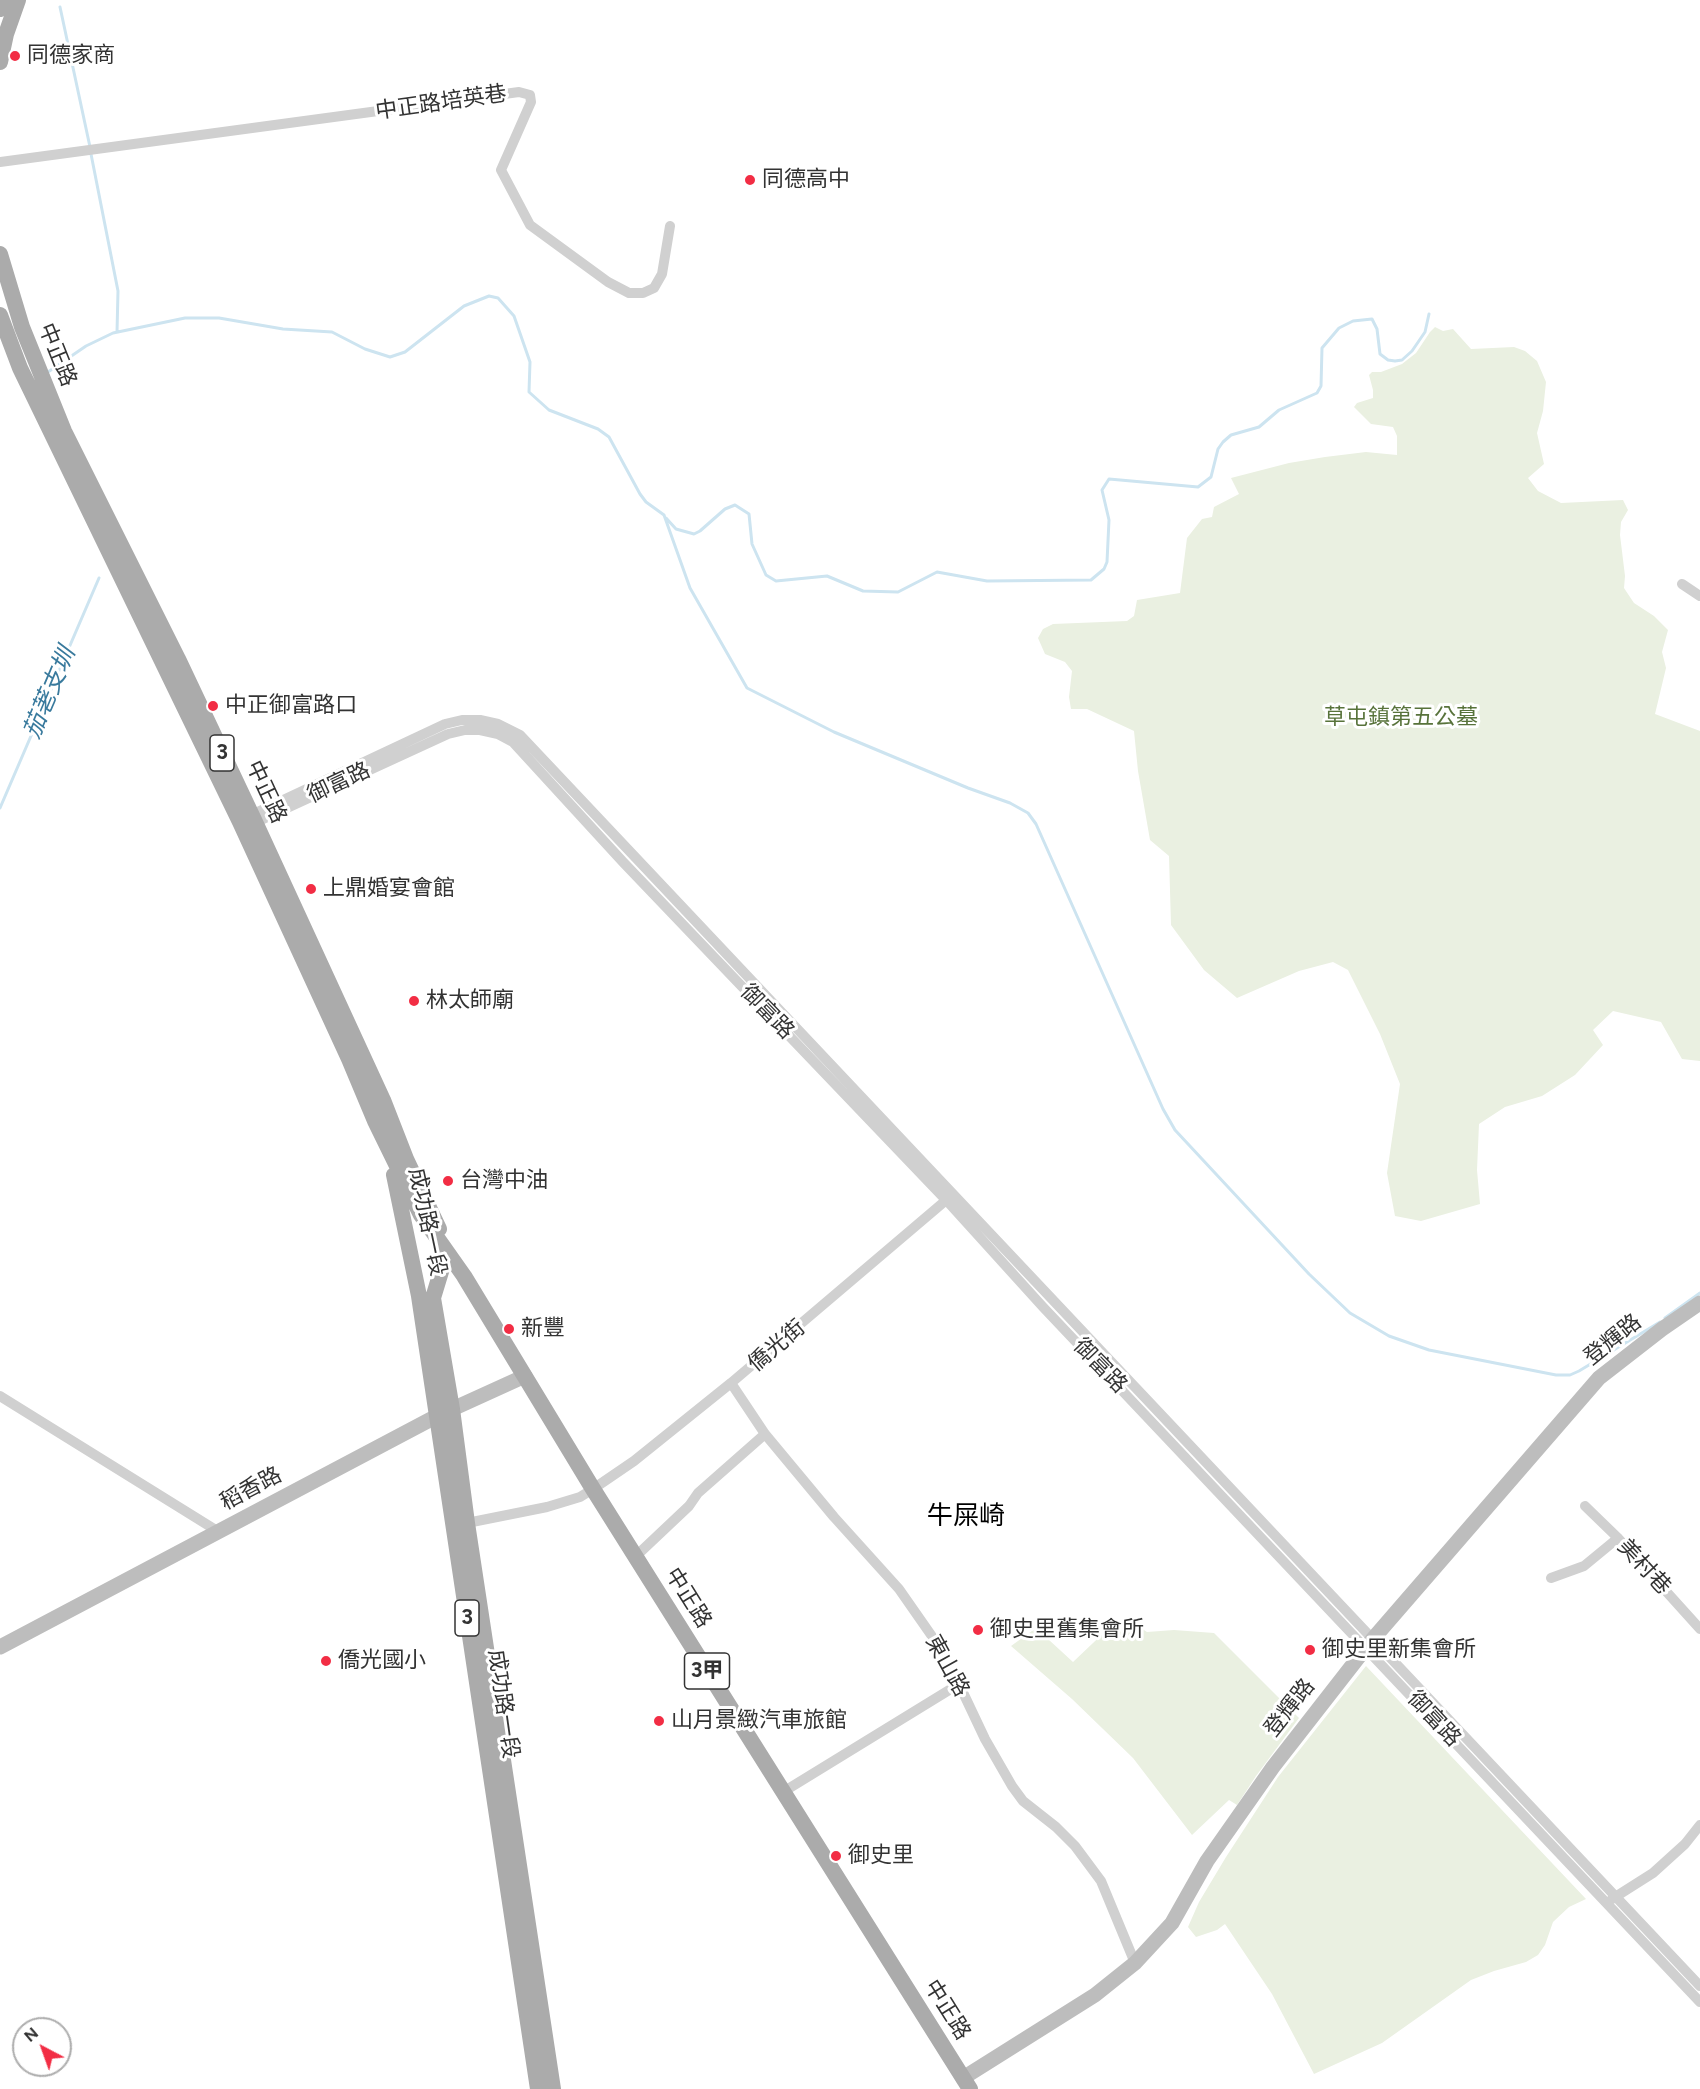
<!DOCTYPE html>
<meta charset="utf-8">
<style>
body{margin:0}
#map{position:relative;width:1700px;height:2089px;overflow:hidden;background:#fff;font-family:Figtree,sans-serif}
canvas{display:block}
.north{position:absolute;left:12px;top:2017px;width:60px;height:60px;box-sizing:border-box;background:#fff;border:2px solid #adadad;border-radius:50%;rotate:319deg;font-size:16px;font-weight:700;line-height:24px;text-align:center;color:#333}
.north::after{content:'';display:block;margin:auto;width:21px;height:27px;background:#f22d44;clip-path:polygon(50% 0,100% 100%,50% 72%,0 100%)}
</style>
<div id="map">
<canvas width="1700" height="2089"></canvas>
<div class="north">N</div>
</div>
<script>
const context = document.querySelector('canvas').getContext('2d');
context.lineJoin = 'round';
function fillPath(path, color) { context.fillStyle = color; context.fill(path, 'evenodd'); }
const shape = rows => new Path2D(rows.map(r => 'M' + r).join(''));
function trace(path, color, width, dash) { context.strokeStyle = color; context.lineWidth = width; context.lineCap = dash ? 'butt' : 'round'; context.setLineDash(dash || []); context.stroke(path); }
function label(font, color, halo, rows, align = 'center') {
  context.font = font + ' Figtree,"Noto Sans TC",sans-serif'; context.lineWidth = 6; context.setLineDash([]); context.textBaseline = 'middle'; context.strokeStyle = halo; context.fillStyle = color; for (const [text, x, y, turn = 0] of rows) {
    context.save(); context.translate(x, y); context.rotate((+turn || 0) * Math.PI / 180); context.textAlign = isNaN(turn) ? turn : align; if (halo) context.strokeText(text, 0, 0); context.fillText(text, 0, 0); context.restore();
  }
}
const green = shape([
 [1435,327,1443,331,1453,329,1471,349,1514,347,1525,351,1537,361,1546,382,1543,411,1537,433,1544,464,1528,478,1538,491,1561,503,1623,500,1628,510,1621,522,1620,535,1625,576,1624,588,1634,603,1654,616,1668,630,1662,652,1666,668,1655,714,1700,731,1700,1061,1682,1059,1661,1022,1613,1011,1593,1030,1603,1045,1575,1075,1542,1096,1505,1107,1479,1124,1477,1170,1480,1204,1421,1221,1395,1216,1387,1173,1400,1084,1380,1034,1348,970,1333,962,1299,971,1237,998,1204,970,1171,925,1169,856,1150,840,1138,771,1134,731,1087,709,1071,709,1069,697,1072,671,1065,662,1045,654,1038,638,1043,629,1053,624,1127,621,1134,616,1137,600,1180,593,1187,538,1202,519,1212,517,1214,507,1239,494,1231,478,1289,463,1325,457,1366,452,1397,455,1397,436,1393,427,1371,424,1354,407,1357,403,1373,398,1373,390,1369,375,1372,372,1381,372,1402,364,1416,353,1430,332],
 [1129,1620,1147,1632,1174,1630,1214,1633,1299,1718,1256,1776,1237,1805,1229,1800,1192,1835,1133,1758,1072,1699,1011,1646,1036,1628,1073,1662,1113,1624],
 [1366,1666,1586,1899,1569,1907,1553,1922,1545,1945,1538,1955,1526,1962,1494,1971,1471,1980,1382,2043,1314,2074,1272,1994,1225,1924,1217,1930,1196,1937,1188,1927,1199,1902,1226,1857,1278,1777]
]);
const stream = shape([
 [60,7,90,147],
 [91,154,118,291,117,332],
 [48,372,86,346,113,333,185,318,219,318,283,329,332,332,365,349,390,357,405,352,464,306,489,296,498,298,514,316,530,362,529,392,549,410,598,429,609,437,640,494,646,502,664,515,690,588,747,688,834,732,968,788,1010,803,1028,813,1036,824,1163,1109,1175,1130,1309,1274,1350,1313,1389,1336,1429,1350,1556,1375,1570,1375,1579,1371,1660,1322],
 [666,518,676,529,694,534,700,531,725,509,735,505,749,514,752,544,766,575,776,581,827,576,863,591,898,592,937,572,987,581,1091,580,1104,569,1107,562,1109,520,1102,490,1109,479,1198,487,1211,477,1218,449,1223,442,1231,435,1259,427,1279,410,1317,393,1321,386,1322,348,1339,328,1353,321,1372,319,1377,329,1380,354,1388,360,1395,361,1402,360,1412,351,1425,332,1429,314],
 [0,808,99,578],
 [1665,1318,1700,1293]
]);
const street = shape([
 [0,162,519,92,530,95,531,102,501,170,530,225,608,282,629,293,643,293,654,288,662,274,670,226],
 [1682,584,1700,596],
 [247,817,445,724,462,720,480,720,498,724,520,735,1700,1986],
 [249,822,261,820,448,734,465,730,480,730,498,734,513,742,623,862,947,1201,1043,1307,1700,2002],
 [731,1383,765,1434,834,1517,899,1589,936,1642,959,1684,985,1739,1012,1786,1023,1801,1056,1827,1075,1846,1101,1881,1135,1963],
 [0,1396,219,1532],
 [1585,1506,1618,1538,1700,1629],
 [462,1524,547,1507,580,1497,593,1489,634,1461,731,1383,951,1196],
 [635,1557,689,1506,698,1493,765,1434],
 [1551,1578,1584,1566,1618,1538],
 [783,1792,959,1684],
 [1612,1899,1653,1873,1685,1844,1700,1825]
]);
const secondary = shape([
 [0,1647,437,1416,525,1376],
 [963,2078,1095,1995,1135,1963,1172,1923,1207,1861,1273,1767,1372,1640,1599,1378,1662,1329,1700,1303]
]);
const primary = shape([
 [0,9,3,0],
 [0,62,6,34,18,0],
 [0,254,22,327,64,431,178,659,255,822,383,1100,406,1159,439,1229],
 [0,315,20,368,240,822,349,1059,375,1121,421,1215,464,1276,593,1489,970,2089],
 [394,1175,419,1296,538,2089],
 [447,1252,433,1298,452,1409,467,1523,553,2089]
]);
const markers = [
 [15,56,6,"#f22d44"],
 [750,180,6,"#f22d44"],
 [213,706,6,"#f22d44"],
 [311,889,6,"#f22d44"],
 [414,1001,6,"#f22d44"],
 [448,1181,6,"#f22d44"],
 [509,1329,6,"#f22d44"],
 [978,1630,6,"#f22d44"],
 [1310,1650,6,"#f22d44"],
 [326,1661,6,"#f22d44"],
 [659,1721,6,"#f22d44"],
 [836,1856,6,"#f22d44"]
];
const shields = [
 [222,753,24],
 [467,1618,24],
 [707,1671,45]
];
const shieldNames = [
 ["3",222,753],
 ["3",467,1618],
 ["3甲",707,1671]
];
const poiNames = [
 ["同德家商",27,56],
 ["同德高中",762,180],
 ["中正御富路口",225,706],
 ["上鼎婚宴會館",323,889],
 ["林太師廟",426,1001],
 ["台灣中油",460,1181],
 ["新豐",521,1329],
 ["御史里舊集會所",990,1630],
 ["御史里新集會所",1322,1650],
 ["僑光國小",338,1661],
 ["山月景緻汽車旅館",671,1721],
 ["御史里",848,1856]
];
const streetNames = [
 ["中正路培英巷",441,103,-8],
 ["中正路",57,355,68],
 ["御富路",339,783,-25],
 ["中正路",266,792,65],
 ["御富路",767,1012,46],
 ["成功路一段",427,1222,78],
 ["登輝路",1613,1340,-39],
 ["僑光街",777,1346,-40],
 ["御富路",1100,1366,46],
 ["稻香路",251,1489,-28],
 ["美村巷",1644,1567,47],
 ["中正路",688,1598,58],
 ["東山路",947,1666,61],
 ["成功路一段",503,1704,82],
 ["登輝路",1290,1708,-52],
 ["御富路",1434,1719,47],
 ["中正路",947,2010,58]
];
const parkNames = [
 ["草屯鎮第五公墓",1401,718]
];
const waterNames = [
 ["茄荖支圳",50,693,-67]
];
const quarterNames = [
 ["牛屎崎",966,1516]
];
fillPath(green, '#eaf0e1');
trace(stream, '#cde4f0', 3);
trace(street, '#d0d0d0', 10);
trace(secondary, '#bdbdbd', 15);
trace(primary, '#ababab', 16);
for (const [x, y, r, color] of markers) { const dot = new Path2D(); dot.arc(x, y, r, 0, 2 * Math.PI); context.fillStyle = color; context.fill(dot); trace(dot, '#fff', 2); }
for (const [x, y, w] of shields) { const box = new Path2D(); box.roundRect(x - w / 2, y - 18, w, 36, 4.5); context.fillStyle = '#fff'; context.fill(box); trace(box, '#333', 1.5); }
label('bold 21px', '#333', null, shieldNames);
label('22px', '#333', '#fff', poiNames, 'left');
label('22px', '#333', '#fff', streetNames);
label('22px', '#58733b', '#fff', parkNames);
label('italic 24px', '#397a9d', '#fff', waterNames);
label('26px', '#000', '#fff', quarterNames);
</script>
